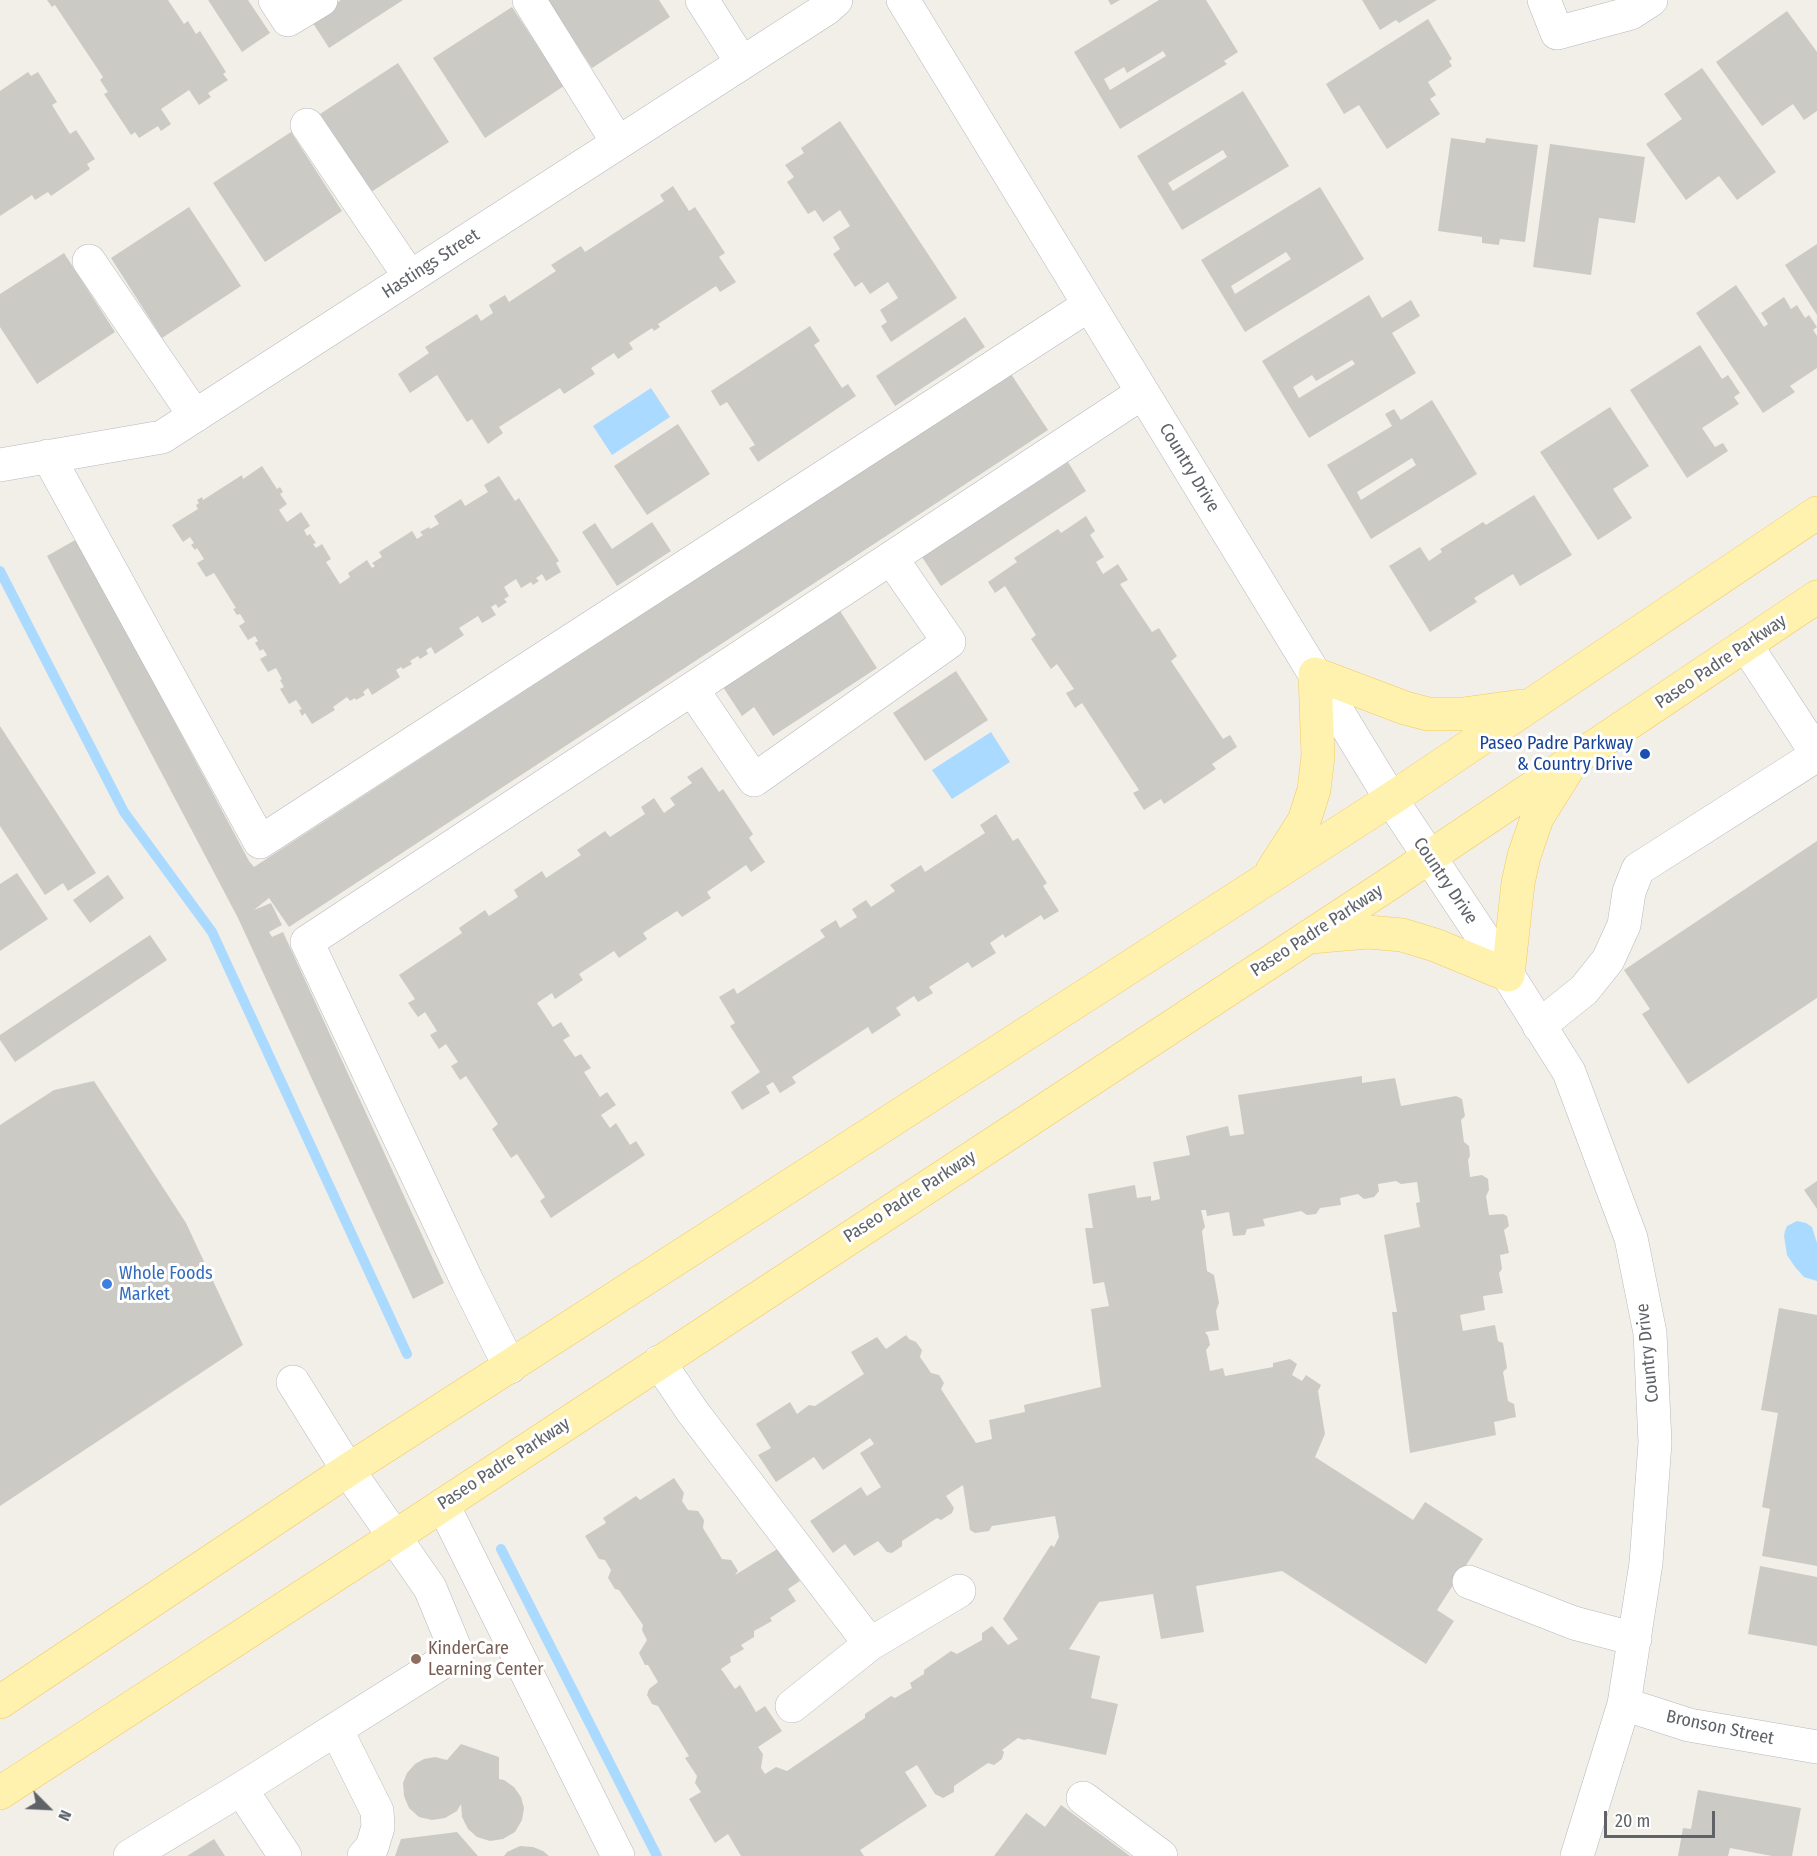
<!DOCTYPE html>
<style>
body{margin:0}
#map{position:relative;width:1817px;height:1856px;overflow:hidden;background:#f1efe8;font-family:"Fira Sans Condensed",sans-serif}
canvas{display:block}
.north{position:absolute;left:18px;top:1778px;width:60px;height:60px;-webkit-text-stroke:4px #fff;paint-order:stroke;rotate:114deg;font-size:16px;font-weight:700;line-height:24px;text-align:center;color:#5f6368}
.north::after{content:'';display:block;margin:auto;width:21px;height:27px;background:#5f6368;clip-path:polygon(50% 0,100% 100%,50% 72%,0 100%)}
.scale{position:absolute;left:1604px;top:1811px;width:111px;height:27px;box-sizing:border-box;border:3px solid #5f6368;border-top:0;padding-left:8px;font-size:18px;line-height:21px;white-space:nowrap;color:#5f6368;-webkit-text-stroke:4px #fff;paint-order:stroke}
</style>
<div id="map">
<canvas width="1817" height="1856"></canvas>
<div class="north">N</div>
<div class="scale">20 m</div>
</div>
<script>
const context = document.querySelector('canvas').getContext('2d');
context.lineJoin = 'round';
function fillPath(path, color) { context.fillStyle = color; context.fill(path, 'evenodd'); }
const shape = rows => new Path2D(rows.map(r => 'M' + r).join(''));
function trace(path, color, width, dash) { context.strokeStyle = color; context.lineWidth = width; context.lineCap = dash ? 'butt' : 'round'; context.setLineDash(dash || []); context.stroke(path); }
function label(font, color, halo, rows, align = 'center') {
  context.font = font + ' "Fira Sans Condensed",sans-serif'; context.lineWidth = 6; context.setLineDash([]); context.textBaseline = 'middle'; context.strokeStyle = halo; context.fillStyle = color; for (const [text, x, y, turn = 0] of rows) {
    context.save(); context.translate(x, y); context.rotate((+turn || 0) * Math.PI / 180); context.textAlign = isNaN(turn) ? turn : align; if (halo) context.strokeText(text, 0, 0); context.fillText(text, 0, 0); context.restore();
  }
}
const water = shape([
 [651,388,670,417,612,455,593,426],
 [991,732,1010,762,952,799,932,770],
 [1797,1221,1806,1223,1812,1227,1817,1243,1817,1281,1804,1277,1795,1267,1787,1255,1784,1236,1785,1231,1787,1226]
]);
const stream = shape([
 [0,571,124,812,212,932,407,1354],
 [501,1549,657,1856]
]);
const building = shape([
 [47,0,168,0,184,24,188,21,196,34,200,31,226,72,223,74,228,80,208,93,211,97,199,105,189,90,161,109,171,124,161,131,158,126,139,138,135,132,131,135,104,94,108,92,100,80,103,77,55,5,52,7],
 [208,0,248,0,270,33,242,52],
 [341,0,403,0,329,48,311,20],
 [547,0,659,0,670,17,592,68],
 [1108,0,1120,0,1111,5],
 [1159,0,1206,0,1238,52,1224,61,1227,64,1120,129,1074,52],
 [1163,51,1166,56,1110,90,1104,79,1124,67,1127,73],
 [1362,0,1437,0,1399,23,1396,20,1380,30],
 [512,7,564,86,485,138,433,58],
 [1787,11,1817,52,1817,111,1804,120,1793,104,1762,126,1716,62],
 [1428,19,1452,59,1449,61,1452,66,1428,82,1436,95,1430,99,1440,114,1387,149,1359,105,1344,114,1326,84],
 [398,63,449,142,371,192,320,114],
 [1702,68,1776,172,1737,200,1719,176,1686,200,1646,144,1682,119,1664,94],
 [28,72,31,76,38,72,57,102,52,105,70,134,76,130,95,159,87,164,90,169,51,196,48,192,35,200,32,195,0,216,0,91],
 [1243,91,1289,166,1182,230,1137,156],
 [1223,150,1227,157,1173,191,1168,183],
 [840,121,957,298,891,342,881,326,887,322,880,310,898,298,888,282,870,294,862,282,855,287,833,254,840,249,833,237,850,226,840,210,823,222,815,210,808,214,787,182,794,177,785,165,804,153,801,148],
 [291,132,342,211,265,262,213,183],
 [1451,138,1485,143,1486,138,1538,145,1525,242,1500,239,1499,245,1482,243,1482,237,1438,231],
 [1550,144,1645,157,1635,223,1599,218,1591,275,1533,267],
 [673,186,689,211,695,207,725,253,719,257,736,282,720,292,716,286,658,324,660,327,654,331,652,328,629,343,633,349,618,359,614,353,591,368,595,374,564,394,560,388,499,427,503,433,488,444,472,419,467,422,437,375,410,393,398,374,429,353,425,347,477,314,481,321,493,313,489,305,505,295,509,302,556,271,551,265,581,246,585,252,664,201,660,195],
 [1320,187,1364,259,1245,332,1201,260],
 [1286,252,1291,259,1235,294,1231,286],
 [189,207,241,286,162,338,111,258],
 [1817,244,1817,315,1785,265],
 [64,253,115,332,37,384,0,327,0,294],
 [1736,285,1764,327,1768,324,1761,313,1784,297,1791,309,1797,305,1805,318,1809,315,1817,327,1813,330,1817,336,1817,368,1790,386,1795,392,1763,413,1696,313],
 [1369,295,1382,318,1411,300,1420,316,1392,333,1416,373,1309,438,1262,361],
 [1352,360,1355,364,1299,398,1293,387,1312,375,1316,381],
 [965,317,985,347,895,406,876,376],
 [810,326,820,341,814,345,842,388,848,384,856,396,758,462,749,448,755,445,727,402,720,406,711,391],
 [1700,345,1722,379,1728,375,1740,393,1734,397,1739,404,1702,428,1715,447,1723,443,1728,451,1687,478,1630,390],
 [1011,374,1048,430,289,927,269,898,254,910,271,903,282,925,269,932,272,937,283,932,444,1283,413,1299,238,918,47,556,77,539,249,861,254,867],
 [1432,400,1477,474,1371,539,1327,465,1392,426,1385,414,1394,409,1401,420],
 [1412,458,1416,465,1361,500,1357,492],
 [1610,407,1649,466,1613,489,1632,518,1598,540,1540,452],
 [678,424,710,474,647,515,614,466],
 [1068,462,1086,491,941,586,922,557],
 [262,466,277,489,280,487,283,492,280,494,287,504,279,510,287,522,301,512,310,526,304,530,307,536,310,534,316,543,313,544,316,548,322,544,331,559,326,562,340,584,350,577,348,573,367,560,372,568,375,566,372,563,382,557,379,552,412,531,417,539,423,535,420,532,429,527,430,529,439,524,434,516,461,499,465,506,488,492,484,485,499,476,515,501,519,498,559,561,556,563,561,572,546,581,542,574,536,578,539,581,533,585,531,582,521,588,516,579,504,587,509,596,504,599,507,602,498,608,496,604,491,607,496,615,482,623,478,616,459,628,464,635,435,654,431,647,426,650,428,654,420,659,418,656,410,661,412,664,403,669,401,667,396,670,400,677,372,695,368,688,363,692,365,695,356,700,355,698,350,701,347,697,333,707,335,710,312,724,305,713,302,716,299,710,302,709,296,700,289,704,280,689,284,687,280,680,282,679,276,668,268,672,260,659,267,655,263,649,260,651,255,643,258,641,255,636,248,640,239,626,245,622,240,614,237,615,233,609,236,608,214,573,206,577,197,563,204,559,197,548,195,550,191,545,194,543,190,537,183,542,172,525,198,509,196,505,199,503,197,500,202,497,203,500,242,475,243,479],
 [1534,495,1572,555,1520,586,1513,574,1474,598,1477,602,1430,632,1389,566,1420,547,1429,561,1442,552,1440,549,1483,522,1486,525],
 [1086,516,1095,531,1090,535,1104,557,1096,562,1103,574,1118,564,1128,580,1120,584,1152,632,1159,628,1177,656,1171,661,1223,739,1230,735,1237,747,1212,764,1216,769,1164,804,1161,799,1144,810,1133,793,1139,790,1082,703,1075,708,1066,693,1074,689,1057,664,1051,669,1031,639,1036,635,1005,586,995,593,988,582,1017,562,1014,558,1058,529,1061,533],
 [652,522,671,551,617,586,582,532,595,523,612,549],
 [840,611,877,668,773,736,754,707,742,716,723,687],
 [956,671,988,720,925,761,893,713],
 [0,726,96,873,68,891,63,883,45,895,0,826],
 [702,767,719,792,723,789,753,834,749,838,765,862,751,872,746,865,707,892,711,898,682,917,677,911,643,933,647,939,619,958,614,951,579,974,583,980,555,999,552,993,537,1003,553,1027,561,1022,570,1036,563,1040,575,1057,581,1054,591,1068,584,1072,600,1097,607,1092,616,1105,601,1115,610,1128,616,1123,630,1145,636,1141,645,1155,551,1218,540,1201,545,1197,517,1154,511,1158,492,1129,498,1124,466,1076,460,1080,451,1066,458,1062,446,1044,439,1049,430,1035,437,1031,425,1012,418,1017,408,1003,415,999,399,975,462,933,459,928,485,910,489,916,518,897,514,890,542,871,546,878,581,855,577,850,605,831,610,837,645,814,641,807,654,798,664,813,675,805,670,798,692,783,687,777],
 [996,814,1013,841,1018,838,1047,883,1043,886,1059,911,1044,920,1041,915,1005,938,1003,934,990,943,996,953,972,968,968,962,929,987,933,993,918,1002,914,996,896,1008,901,1015,872,1034,868,1027,792,1077,796,1083,780,1093,773,1082,766,1086,770,1093,742,1110,731,1092,760,1072,730,1026,735,1023,719,997,734,988,737,994,825,937,820,930,836,920,840,928,857,917,852,909,866,900,871,907,895,891,890,885,921,865,925,872,985,833,980,825],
 [1817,841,1817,998,1688,1084,1642,1014,1650,1009,1624,970],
 [17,873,48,919,0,951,0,884],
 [108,875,124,898,90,923,73,900],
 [150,935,167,960,15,1062,0,1040,0,1035],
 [1362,1076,1362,1083,1395,1078,1401,1106,1456,1096,1462,1099,1465,1116,1461,1120,1464,1142,1469,1146,1470,1156,1468,1160,1470,1177,1482,1175,1488,1179,1489,1190,1486,1196,1489,1215,1503,1214,1507,1216,1509,1226,1504,1230,1509,1253,1500,1255,1502,1269,1499,1273,1503,1293,1483,1296,1485,1310,1460,1315,1463,1331,1495,1325,1498,1341,1503,1343,1507,1368,1503,1372,1508,1401,1514,1404,1516,1417,1494,1422,1496,1435,1410,1453,1392,1312,1397,1312,1384,1235,1420,1227,1416,1203,1420,1202,1417,1182,1401,1184,1396,1181,1378,1184,1379,1191,1374,1197,1364,1199,1358,1194,1340,1198,1341,1205,1320,1208,1316,1214,1307,1215,1301,1211,1263,1219,1265,1226,1247,1229,1245,1235,1233,1236,1229,1212,1207,1216,1206,1210,1201,1210,1205,1227,1202,1231,1207,1271,1214,1275,1219,1303,1216,1311,1219,1330,1205,1332,1208,1336,1210,1345,1206,1350,1210,1371,1223,1368,1225,1376,1273,1367,1273,1363,1290,1359,1297,1364,1292,1375,1302,1381,1306,1375,1321,1385,1318,1391,1325,1434,1315,1457,1413,1520,1425,1502,1483,1539,1437,1610,1454,1621,1426,1664,1282,1571,1196,1586,1204,1632,1161,1639,1153,1594,1099,1602,1069,1649,1100,1656,1091,1698,1118,1704,1106,1755,1028,1739,1024,1740,1018,1738,1002,1750,1004,1752,1002,1759,994,1765,988,1763,954,1786,954,1792,943,1798,935,1794,917,1765,905,1772,927,1806,860,1850,864,1856,741,1856,728,1834,715,1843,689,1799,701,1792,695,1783,697,1776,685,1758,689,1756,658,1706,652,1704,647,1695,649,1689,658,1682,648,1665,645,1665,639,1653,647,1640,642,1630,643,1625,619,1590,615,1589,608,1578,611,1570,605,1560,599,1559,585,1536,606,1523,603,1518,636,1496,640,1500,674,1478,684,1493,682,1501,688,1510,698,1511,704,1520,703,1528,722,1559,731,1560,738,1571,735,1575,779,1548,800,1581,788,1589,796,1601,770,1618,772,1621,754,1631,754,1637,741,1645,744,1649,730,1657,731,1662,721,1669,735,1689,740,1685,756,1712,765,1706,782,1731,758,1747,763,1754,761,1768,765,1774,776,1767,787,1771,865,1718,865,1714,891,1696,895,1698,912,1688,910,1683,924,1674,924,1670,951,1651,957,1654,982,1640,982,1633,992,1626,1008,1645,1018,1639,1003,1619,1051,1545,1054,1547,1059,1537,1055,1516,992,1526,989,1531,975,1533,970,1530,963,1485,946,1496,954,1508,952,1513,941,1520,937,1518,902,1541,902,1546,892,1553,887,1552,878,1541,854,1556,845,1544,833,1553,810,1521,861,1487,867,1496,881,1487,860,1453,874,1444,870,1438,823,1470,814,1457,776,1482,758,1455,771,1448,756,1424,790,1402,797,1414,809,1405,815,1406,864,1374,851,1352,877,1337,886,1349,906,1335,909,1339,916,1342,922,1350,920,1357,931,1373,939,1375,944,1383,941,1389,976,1443,992,1439,989,1420,1025,1412,1024,1405,1101,1387,1091,1309,1109,1306,1104,1282,1093,1284,1085,1228,1093,1228,1088,1194,1135,1185,1137,1198,1151,1196,1151,1201,1160,1199,1153,1162,1190,1155,1186,1136,1228,1126,1230,1136,1244,1134,1238,1095],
 [94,1081,186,1223,243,1345,0,1506,0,1125,54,1090],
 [1817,1181,1817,1209,1804,1190],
 [1779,1308,1817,1315,1817,1566,1762,1556,1770,1509,1762,1507,1778,1413,1761,1410],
 [1760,1566,1817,1577,1817,1646,1748,1634],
 [461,1744,499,1757,499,1779,504,1780,514,1787,521,1797,524,1808,522,1820,515,1832,503,1839,490,1841,477,1837,468,1829,462,1817,461,1804,457,1811,445,1818,432,1820,419,1817,409,1808,404,1796,403,1783,407,1773,415,1764,424,1759,435,1757,447,1760],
 [1698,1790,1801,1808,1792,1856,1772,1856,1730,1848,1728,1856,1678,1856,1683,1828,1691,1829],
 [1061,1805,1130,1856,994,1856,1026,1813,1045,1827],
 [457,1832,478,1856,395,1856,401,1839],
 [214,1839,225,1856,187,1856],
 [520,1846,533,1847,543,1851,549,1856,504,1856,507,1852]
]);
const minor = shape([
 [275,0,288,20,321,0],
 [529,0,618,143],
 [702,0,742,63],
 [903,0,1391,799,1508,975,1569,1072,1631,1238,1650,1333,1655,1443,1646,1563,1624,1704,1577,1856],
 [1544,0,1557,33,1631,13,1651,0],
 [307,125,410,277],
 [89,261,195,416],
 [48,456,260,842,1089,305],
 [0,465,162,437,826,9,836,0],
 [1746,645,1817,754],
 [692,689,754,780,949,642,891,558],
 [1539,1026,1584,990,1608,960,1624,925,1629,892,1638,869,1817,755],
 [659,1362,692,1411,870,1644,959,1591],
 [510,1367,468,1283,307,942,1142,393],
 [443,1505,618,1856],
 [1469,1582,1574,1623,1635,1639],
 [1624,1704,1689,1725,1817,1747],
 [792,1706,870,1644],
 [336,1729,377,1811,378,1827,372,1847,364,1856],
 [241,1789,285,1856],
 [1083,1798,1161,1856],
 [130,1856,241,1789,457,1653,430,1588,348,1470,293,1382]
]);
const major = shape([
 [1272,871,1304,821,1314,790,1318,756,1315,674,1405,708,1428,714,1463,714,1522,706],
 [1310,937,1368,932,1402,935,1435,945,1508,975,1518,883,1524,856,1537,818,1567,770],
 [0,1702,348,1470,1391,799,1817,513],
 [0,1793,394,1537,1389,884,1817,597]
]);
const markers = [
 [1645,754,6,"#1a4fb4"],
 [107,1284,6,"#3f7fe0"],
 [416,1659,6,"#8d6e63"]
];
const streetNames = [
 ["Hastings Street",431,264,-33],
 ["Country Drive",1189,468,59],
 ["Paseo Padre Parkway",1721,662,-34],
 ["Country Drive",1445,881,56],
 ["Paseo Padre Parkway",1317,931,-33],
 ["Paseo Padre Parkway",910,1197,-33],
 ["Country Drive",1648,1353,-96],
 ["Paseo Padre Parkway",504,1464,-33],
 ["Bronson Street",1720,1728,12]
];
const transitNames = [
 ["Paseo Padre Parkway",1633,744],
 ["& Country Drive",1633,765]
];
const shopNames = [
 ["Whole Foods",119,1274],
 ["Market",119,1295]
];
const educationNames = [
 ["KinderCare",428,1649],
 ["Learning Center",428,1670]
];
fillPath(water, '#aadaff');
trace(stream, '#aadaff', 10);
fillPath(building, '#cccac5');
trace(minor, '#b5b8bc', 34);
trace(major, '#f2c960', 34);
trace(minor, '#fff', 33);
trace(major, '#fff2af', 33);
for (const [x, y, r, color] of markers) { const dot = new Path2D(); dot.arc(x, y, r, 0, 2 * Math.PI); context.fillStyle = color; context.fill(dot); trace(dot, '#fff', 2); }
label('18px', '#5f6368', '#fff', streetNames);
label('18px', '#164399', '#fff', transitNames, 'right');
label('18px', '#366cbe', '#fff', shopNames, 'left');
label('18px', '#785e54', '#fff', educationNames, 'left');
</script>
